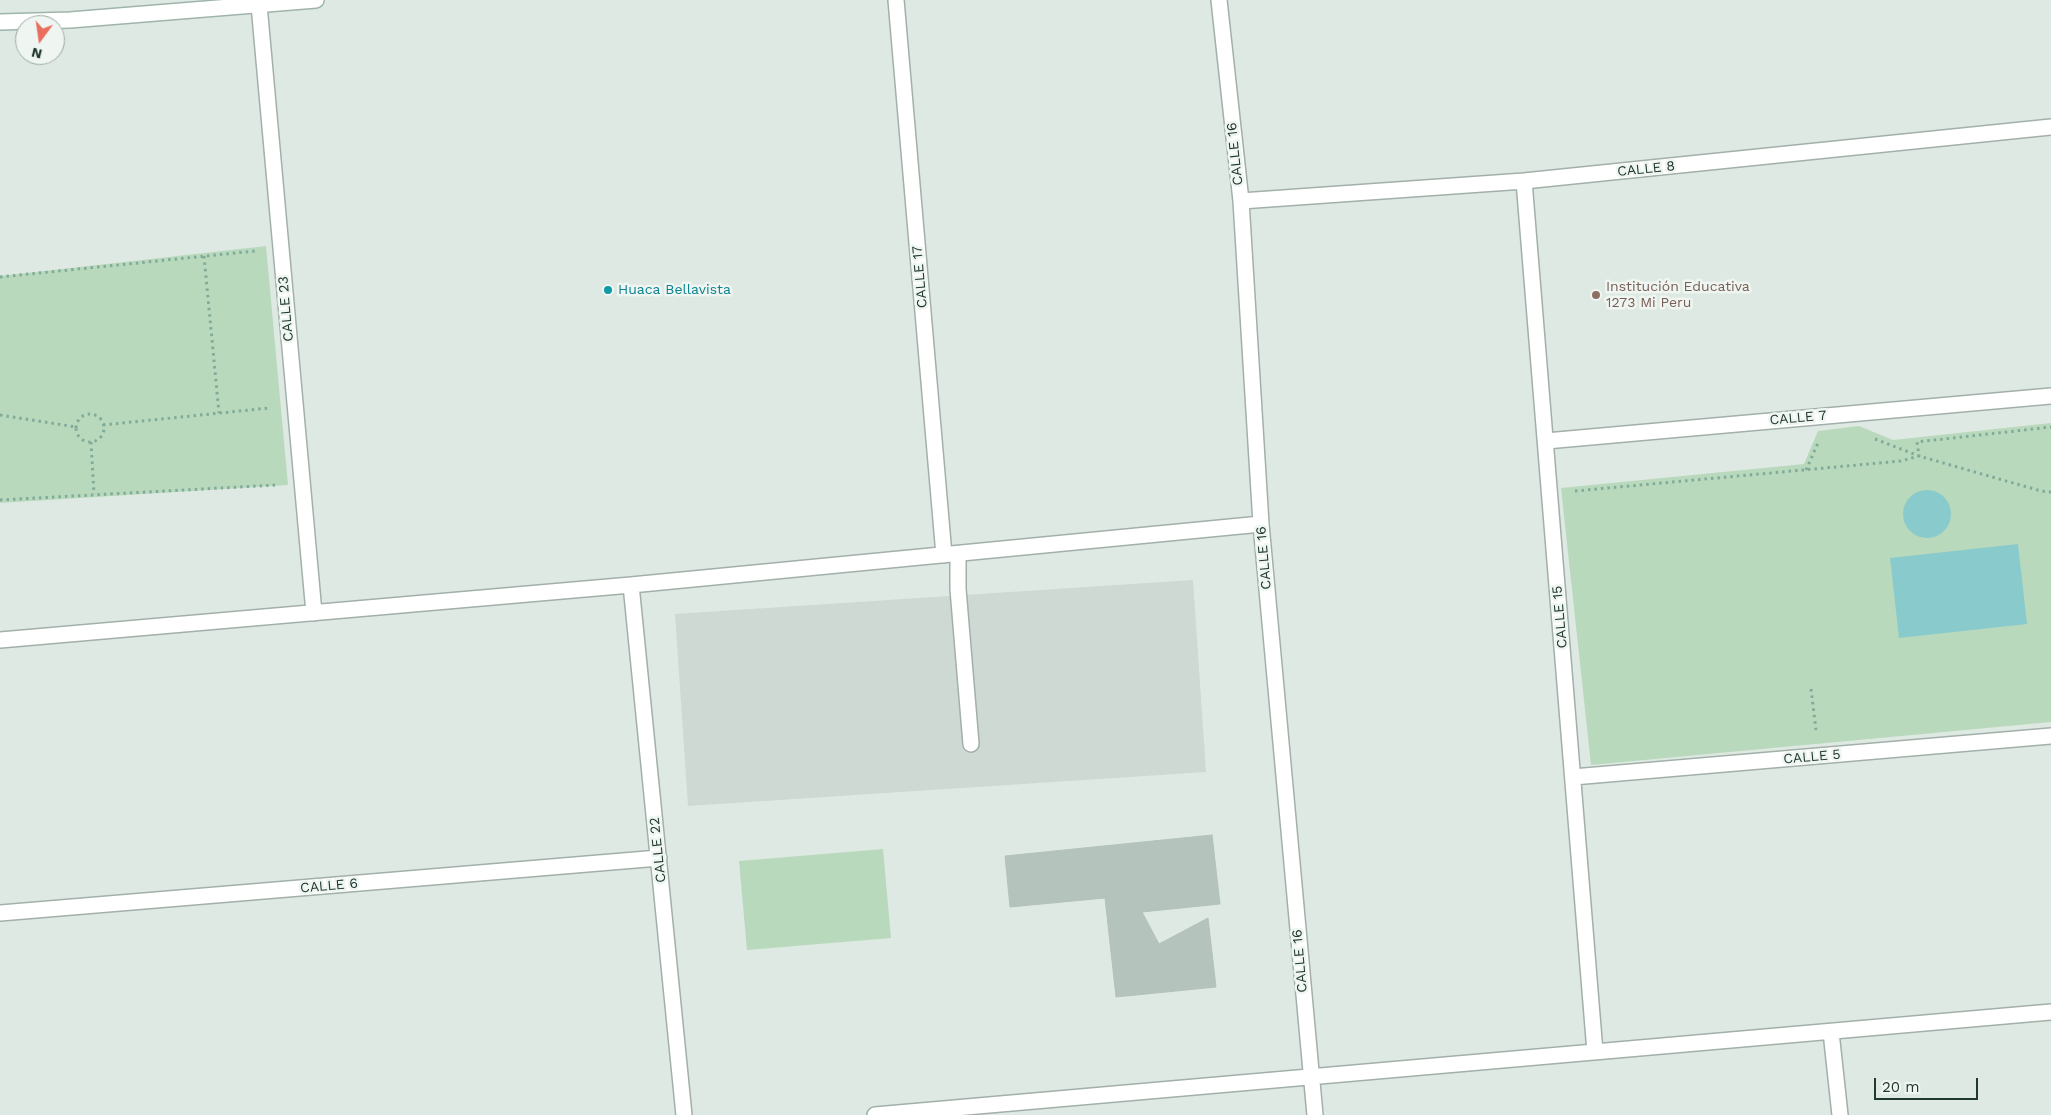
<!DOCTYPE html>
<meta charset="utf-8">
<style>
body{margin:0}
#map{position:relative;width:2051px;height:1115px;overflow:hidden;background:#dfe9e3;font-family:"Work Sans",sans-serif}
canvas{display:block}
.north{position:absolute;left:15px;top:15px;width:50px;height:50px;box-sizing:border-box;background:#eff6f2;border:1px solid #9daaa4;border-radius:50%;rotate:194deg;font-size:14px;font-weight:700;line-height:20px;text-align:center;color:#21382f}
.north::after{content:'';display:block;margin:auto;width:18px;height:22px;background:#e96e5d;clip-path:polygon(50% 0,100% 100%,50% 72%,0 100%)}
.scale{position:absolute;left:1874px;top:1078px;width:104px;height:22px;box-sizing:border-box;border:2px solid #21382f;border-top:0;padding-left:6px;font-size:15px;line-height:18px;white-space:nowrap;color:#21382f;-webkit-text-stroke:4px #eff6f2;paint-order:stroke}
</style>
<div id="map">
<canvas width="2051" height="1115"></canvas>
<div class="north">N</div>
<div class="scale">20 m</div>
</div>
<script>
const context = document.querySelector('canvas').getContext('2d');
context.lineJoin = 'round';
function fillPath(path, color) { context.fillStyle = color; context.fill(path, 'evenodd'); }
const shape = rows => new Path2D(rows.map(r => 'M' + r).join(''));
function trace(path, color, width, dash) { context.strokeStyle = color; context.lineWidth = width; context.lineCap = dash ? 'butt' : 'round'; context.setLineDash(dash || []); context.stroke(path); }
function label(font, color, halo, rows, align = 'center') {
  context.font = font + ' "Work Sans",sans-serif'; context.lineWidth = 5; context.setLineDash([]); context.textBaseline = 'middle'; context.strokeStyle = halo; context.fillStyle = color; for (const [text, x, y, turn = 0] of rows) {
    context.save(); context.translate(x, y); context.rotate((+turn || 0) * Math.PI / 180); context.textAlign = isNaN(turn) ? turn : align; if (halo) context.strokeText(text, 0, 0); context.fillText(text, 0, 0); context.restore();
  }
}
const built = shape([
 [1193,580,1206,772,688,806,675,614]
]);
const green = shape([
 [266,246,288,485,0,503,0,276],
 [2051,423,2051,722,1591,765,1561,488,1804,464,1818,431,1859,426,1893,440],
 [883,849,891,938,747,950,739,861]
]);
const water = shape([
 '1903 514a24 24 0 1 1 48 0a24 24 0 1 1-48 0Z',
 [2018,544,2027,624,1899,638,1890,558]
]);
const building = shape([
 [1212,835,1220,904,1142,912,1159,944,1208,918,1216,987,1116,997,1105,898,1010,907,1005,856,1212,835]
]);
const path = shape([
 [204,256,219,413],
 [0,277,255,251],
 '76 428a14 14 0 1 1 28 0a14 14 0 1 1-28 0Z',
 [0,415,76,427],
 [103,425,269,408],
 [1875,439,1919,456,2041,491,2051,492],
 [91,442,94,494],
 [1806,470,1818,443],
 [1575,491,1901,461,1919,456,1917,442,2051,427],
 [0,500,276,485],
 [1811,689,1816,730]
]);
const lane = shape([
 [958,554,958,589,971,744]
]);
const street = shape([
 [896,0,944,555],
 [1219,0,1241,201,1261,524,1315,1115],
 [259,5,314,613],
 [1524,181,1595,1052],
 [1241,201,1524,181,2051,127],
 [1546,441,2051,396],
 [631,585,684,1115],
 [0,640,631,585,1261,524],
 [1573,777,2051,736],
 [0,913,659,858],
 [1831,1032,1840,1115],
 [875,1115,2051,1012]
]);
const secondary = shape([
 [0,22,70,20,316,0]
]);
const markers = [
 [608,290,5,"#0f9aa8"],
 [1596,295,5,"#8d6e63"]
];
const streetNames = [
 ["CALLE 16",1235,154,-96],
 ["CALLE 8",1646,169,-6],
 ["CALLE 17",920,277,-95],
 ["CALLE 23",286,309,-95],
 ["CALLE 7",1798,418,-5],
 ["CALLE 16",1264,558,-95],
 ["CALLE 15",1560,617,-95],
 ["CALLE 5",1812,757,-5],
 ["CALLE 22",658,850,-96],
 ["CALLE 6",329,886,-5],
 ["CALLE 16",1300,961,-95]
];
const educationNames = [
 ["Institución Educativa",1606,287],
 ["1273 Mi Peru",1606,303]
];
const cultureNames = [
 ["Huaca Bellavista",618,290]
];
fillPath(built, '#cdd9d2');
fillPath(green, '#b9d9bd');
fillPath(water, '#89cacc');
fillPath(building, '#b4c4bc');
trace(building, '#b2c2b9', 1);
trace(lane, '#a2b0a9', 18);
trace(street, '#a2b0a9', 18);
trace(secondary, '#9fb4aa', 18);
trace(path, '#81ab99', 3, [2.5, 4]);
trace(lane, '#fff', 15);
trace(street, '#fff', 15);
trace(secondary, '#fff', 15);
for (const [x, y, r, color] of markers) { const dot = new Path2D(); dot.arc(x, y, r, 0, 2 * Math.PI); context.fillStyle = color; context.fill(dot); trace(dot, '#eff6f2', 2); }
label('14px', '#21382f', '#eff6f2', streetNames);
label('14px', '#785e54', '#eff6f2', educationNames, 'left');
label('14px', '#0d838f', '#eff6f2', cultureNames, 'left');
</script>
